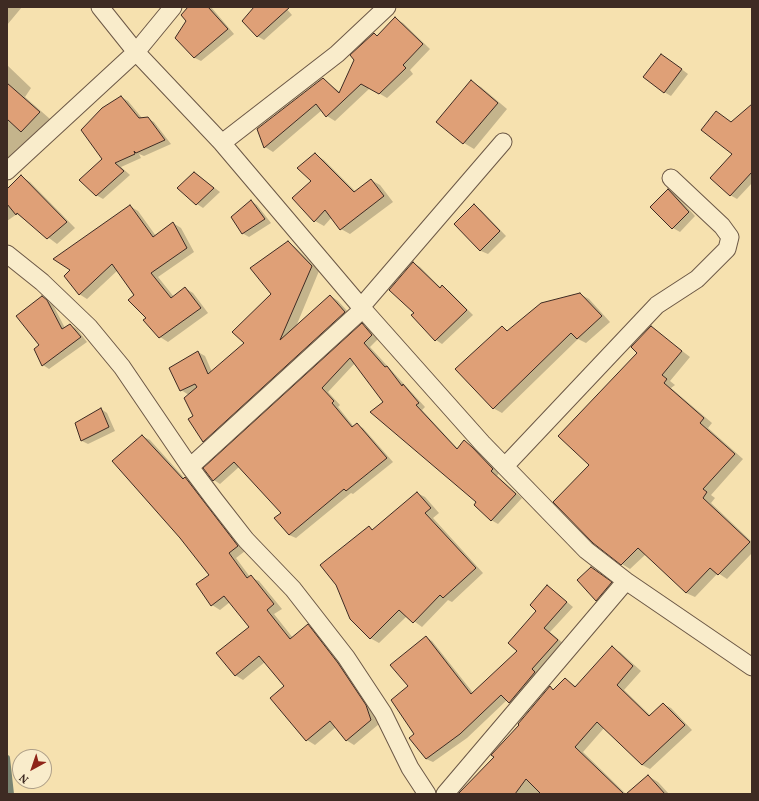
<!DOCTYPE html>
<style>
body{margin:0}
#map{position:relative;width:759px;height:801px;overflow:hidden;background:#f6e1af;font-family:Vollkorn,serif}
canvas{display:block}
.frame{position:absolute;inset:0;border:8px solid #3e2b23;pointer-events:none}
.north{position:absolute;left:12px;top:749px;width:40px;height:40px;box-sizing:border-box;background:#f9eccb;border:1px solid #ae9f88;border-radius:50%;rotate:220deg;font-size:11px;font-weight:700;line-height:16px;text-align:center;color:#3e2b23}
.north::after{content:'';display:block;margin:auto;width:14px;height:18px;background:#8f2418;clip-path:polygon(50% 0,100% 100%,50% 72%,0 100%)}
</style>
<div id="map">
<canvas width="759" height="801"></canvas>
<div class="frame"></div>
<div class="north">N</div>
</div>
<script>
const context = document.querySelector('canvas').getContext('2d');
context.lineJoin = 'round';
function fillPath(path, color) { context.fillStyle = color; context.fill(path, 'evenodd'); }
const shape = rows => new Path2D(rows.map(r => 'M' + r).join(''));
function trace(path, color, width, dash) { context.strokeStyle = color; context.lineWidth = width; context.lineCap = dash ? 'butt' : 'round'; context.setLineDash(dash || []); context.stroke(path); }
const shadow = shape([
 [7,7,22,7,7,25],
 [189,7,211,7,234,34,201,61,195,58,176,38,187,21],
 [255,7,285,7,292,15,264,40,257,36],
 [395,19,403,23,430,49,410,70,413,74,387,98,370,88,335,121,327,116,322,110,273,152,265,147,323,79,340,92,374,34,378,37],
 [668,59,688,74,671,96,664,92],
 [7,65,31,88,25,97,50,119,7,162],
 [471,82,481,87,507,109,474,149,464,143,438,122],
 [121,97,128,101,142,118,147,118,154,122,171,144,144,156,139,154,141,158,121,167,130,175,103,199,96,195,103,159],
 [752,106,752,183,737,199,730,195,734,154],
 [315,154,324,160,356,192,371,180,380,185,393,202,350,234,341,229,332,217,324,226,315,221,293,198,312,181],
 [195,173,220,192,203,208,197,204],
 [21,176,30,182,75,228,57,244,17,214,7,221,7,191],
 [668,190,675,194,695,216,680,232,673,228,652,207],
 [251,201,257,205,271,223,249,237,242,233],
 [130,206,138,211,156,236,173,223,181,228,194,252,158,277,174,297,185,288,193,293,208,313,168,342,160,337,144,320,147,318,118,270,87,299,79,294],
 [474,206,481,210,506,236,488,254,481,251,455,224],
 [288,242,295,247,319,271,295,329,331,296,338,301,352,316,211,445,204,441,194,417,189,395,181,390,198,352,205,356,212,372,245,343,272,294],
 [413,263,420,267,441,288,449,291,473,315,442,344,436,340,415,313],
 [580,294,589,299,610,322,586,343,578,339,502,413,493,408,502,327,508,331],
 [42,297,53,305,65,328,70,325,77,329,87,342,49,369,43,365,41,345],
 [362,325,369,328,378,339,370,347,425,407,422,410,458,449,464,441,479,452,499,473,497,476,522,498,498,524,491,520,477,502,384,402,355,363,328,392,340,405,338,407,354,427,357,425,363,428,393,462,353,494,351,493,296,538,289,535,275,518,282,513,239,467,220,484,214,480,205,468],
 [651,327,690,357,670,381,675,385,671,388,712,423,708,428,743,459,711,495,715,498,711,503,752,542,752,553,727,579,718,573,695,597,686,593,646,554,630,569,622,564,591,465],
 [101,409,107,413,115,431,88,444,82,441],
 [142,436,150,440,185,479,193,483,245,551,236,558,250,577,259,581,282,609,274,614,293,638,308,625,316,630,346,668,373,710,379,724,354,745,346,740,336,727,315,745,307,740,271,698,285,687,265,662,243,680,235,675,250,627,230,602,220,610,212,605,211,576],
 [417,493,425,497,439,513,433,518,483,573,452,602,448,600,422,627,407,616,379,643,370,638,369,527,374,530],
 [591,568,618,587,603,604,597,600],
 [548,586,573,607,550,632,564,644,516,706,507,700,467,738,433,762,426,759,415,734,409,687,426,637,432,641,474,694,518,651],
 [612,648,620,652,641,671,624,690,651,716,663,704,671,708,692,730,650,769,642,765,604,728,583,752,626,794,460,794,495,757,550,688,555,691,565,679,577,687],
 [648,776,658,782,669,794,627,794]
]);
const stream = shape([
 [7,758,11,794]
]);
const building = shape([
 [188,7,208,7,228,29,194,58,175,38,186,21,181,15,188,7],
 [254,7,290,7,257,37,242,21,254,7],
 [395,17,423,44,403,65,406,68,379,94,361,84,326,117,316,104,264,148,257,129,323,78,339,93,354,60,350,55,374,33,377,36,395,17],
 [661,54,682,69,664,93,643,77,661,54],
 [471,80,498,103,463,144,436,122,471,80],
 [7,83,40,112,21,132,7,119,7,83],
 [121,96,139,118,148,117,165,140,136,153,134,151,135,154,115,163,124,171,96,196,79,180,102,159,81,130,102,108,121,96],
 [752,104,752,172,730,196,710,178,732,154,701,130,716,111,731,122,752,104],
 [315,153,354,192,371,179,384,196,340,230,325,210,314,222,292,198,311,181,297,168,315,153],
 [194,172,214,188,196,205,177,188,194,172],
 [21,175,67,222,47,239,17,213,16,215,7,204,7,189,21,175],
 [668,189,689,212,672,229,650,207,668,189],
 [251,200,265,219,242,234,231,217,251,200],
 [474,204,500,231,480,251,454,224,474,204],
 [130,205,153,237,173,222,187,248,151,273,171,298,185,287,201,308,159,338,143,320,146,318,128,300,134,295,112,264,79,295,64,276,70,270,53,259,130,205],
 [288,241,312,266,280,340,330,295,345,312,203,442,188,419,193,416,184,398,197,387,195,384,180,391,169,368,198,351,208,374,244,343,232,332,271,294,250,268,288,241],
 [413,262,440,288,442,285,467,310,435,341,411,315,414,313,389,290,413,262],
 [580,293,602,316,577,339,571,333,493,409,455,369,502,326,507,331,541,303,580,293],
 [42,296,47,300,62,329,70,324,81,337,42,366,34,349,39,345,16,316,42,296],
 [362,323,372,335,364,343,385,367,387,366,402,386,403,384,419,403,416,405,457,449,464,440,472,447,493,469,491,471,516,494,491,521,474,505,476,502,370,412,383,402,350,358,322,388,334,401,332,403,352,427,357,423,387,458,346,491,344,489,289,535,274,518,281,513,234,462,213,481,203,468,362,323],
 [651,326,682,351,662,375,667,379,664,383,704,418,700,423,735,454,703,489,707,492,703,498,750,542,718,575,710,568,686,593,638,548,621,565,593,543,553,502,589,465,558,436,637,353,631,347,651,326],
 [101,408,109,427,81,441,75,423,101,408],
 [142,435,183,479,185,477,238,546,229,553,247,578,251,575,274,604,267,610,290,639,308,624,338,663,366,705,371,720,346,741,330,721,306,741,270,698,284,686,259,656,235,676,216,653,249,627,224,596,211,606,196,584,209,575,180,538,112,461,142,435],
 [417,492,431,508,425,513,476,568,443,598,440,595,413,623,399,610,370,639,350,619,336,585,320,565,369,526,372,530,417,492],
 [591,567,612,582,596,601,577,580,591,567],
 [547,585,567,602,544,628,558,640,532,669,535,672,509,703,501,695,460,734,426,759,409,738,414,734,391,700,408,686,390,665,426,636,471,694,517,651,508,643,536,611,530,605,547,585],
 [612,646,633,666,617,685,649,716,663,703,685,725,642,765,597,722,575,747,624,794,541,794,526,779,515,794,458,794,494,757,491,755,519,725,518,724,550,686,553,690,565,678,575,687,612,646],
 [648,775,665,794,626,794,648,775]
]);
const minor = shape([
 [100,7,136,52,222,143,361,307,482,443,586,550,626,581,752,667],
 [222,143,337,54,387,7],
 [7,171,136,52,173,7],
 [7,254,42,282,89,327,122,367,190,467,214,499,246,540,293,589,346,657,383,713,410,768,427,794],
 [361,307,503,142],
 [506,465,657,305,697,279,727,249,730,237,722,226,671,178],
 [190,467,363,309],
 [445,794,626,581]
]);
fillPath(shadow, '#0003');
trace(stream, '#788371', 6);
fillPath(building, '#dfa077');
trace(building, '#3e2b23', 1);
trace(minor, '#6c5846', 19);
trace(minor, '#f9eccb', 17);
</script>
